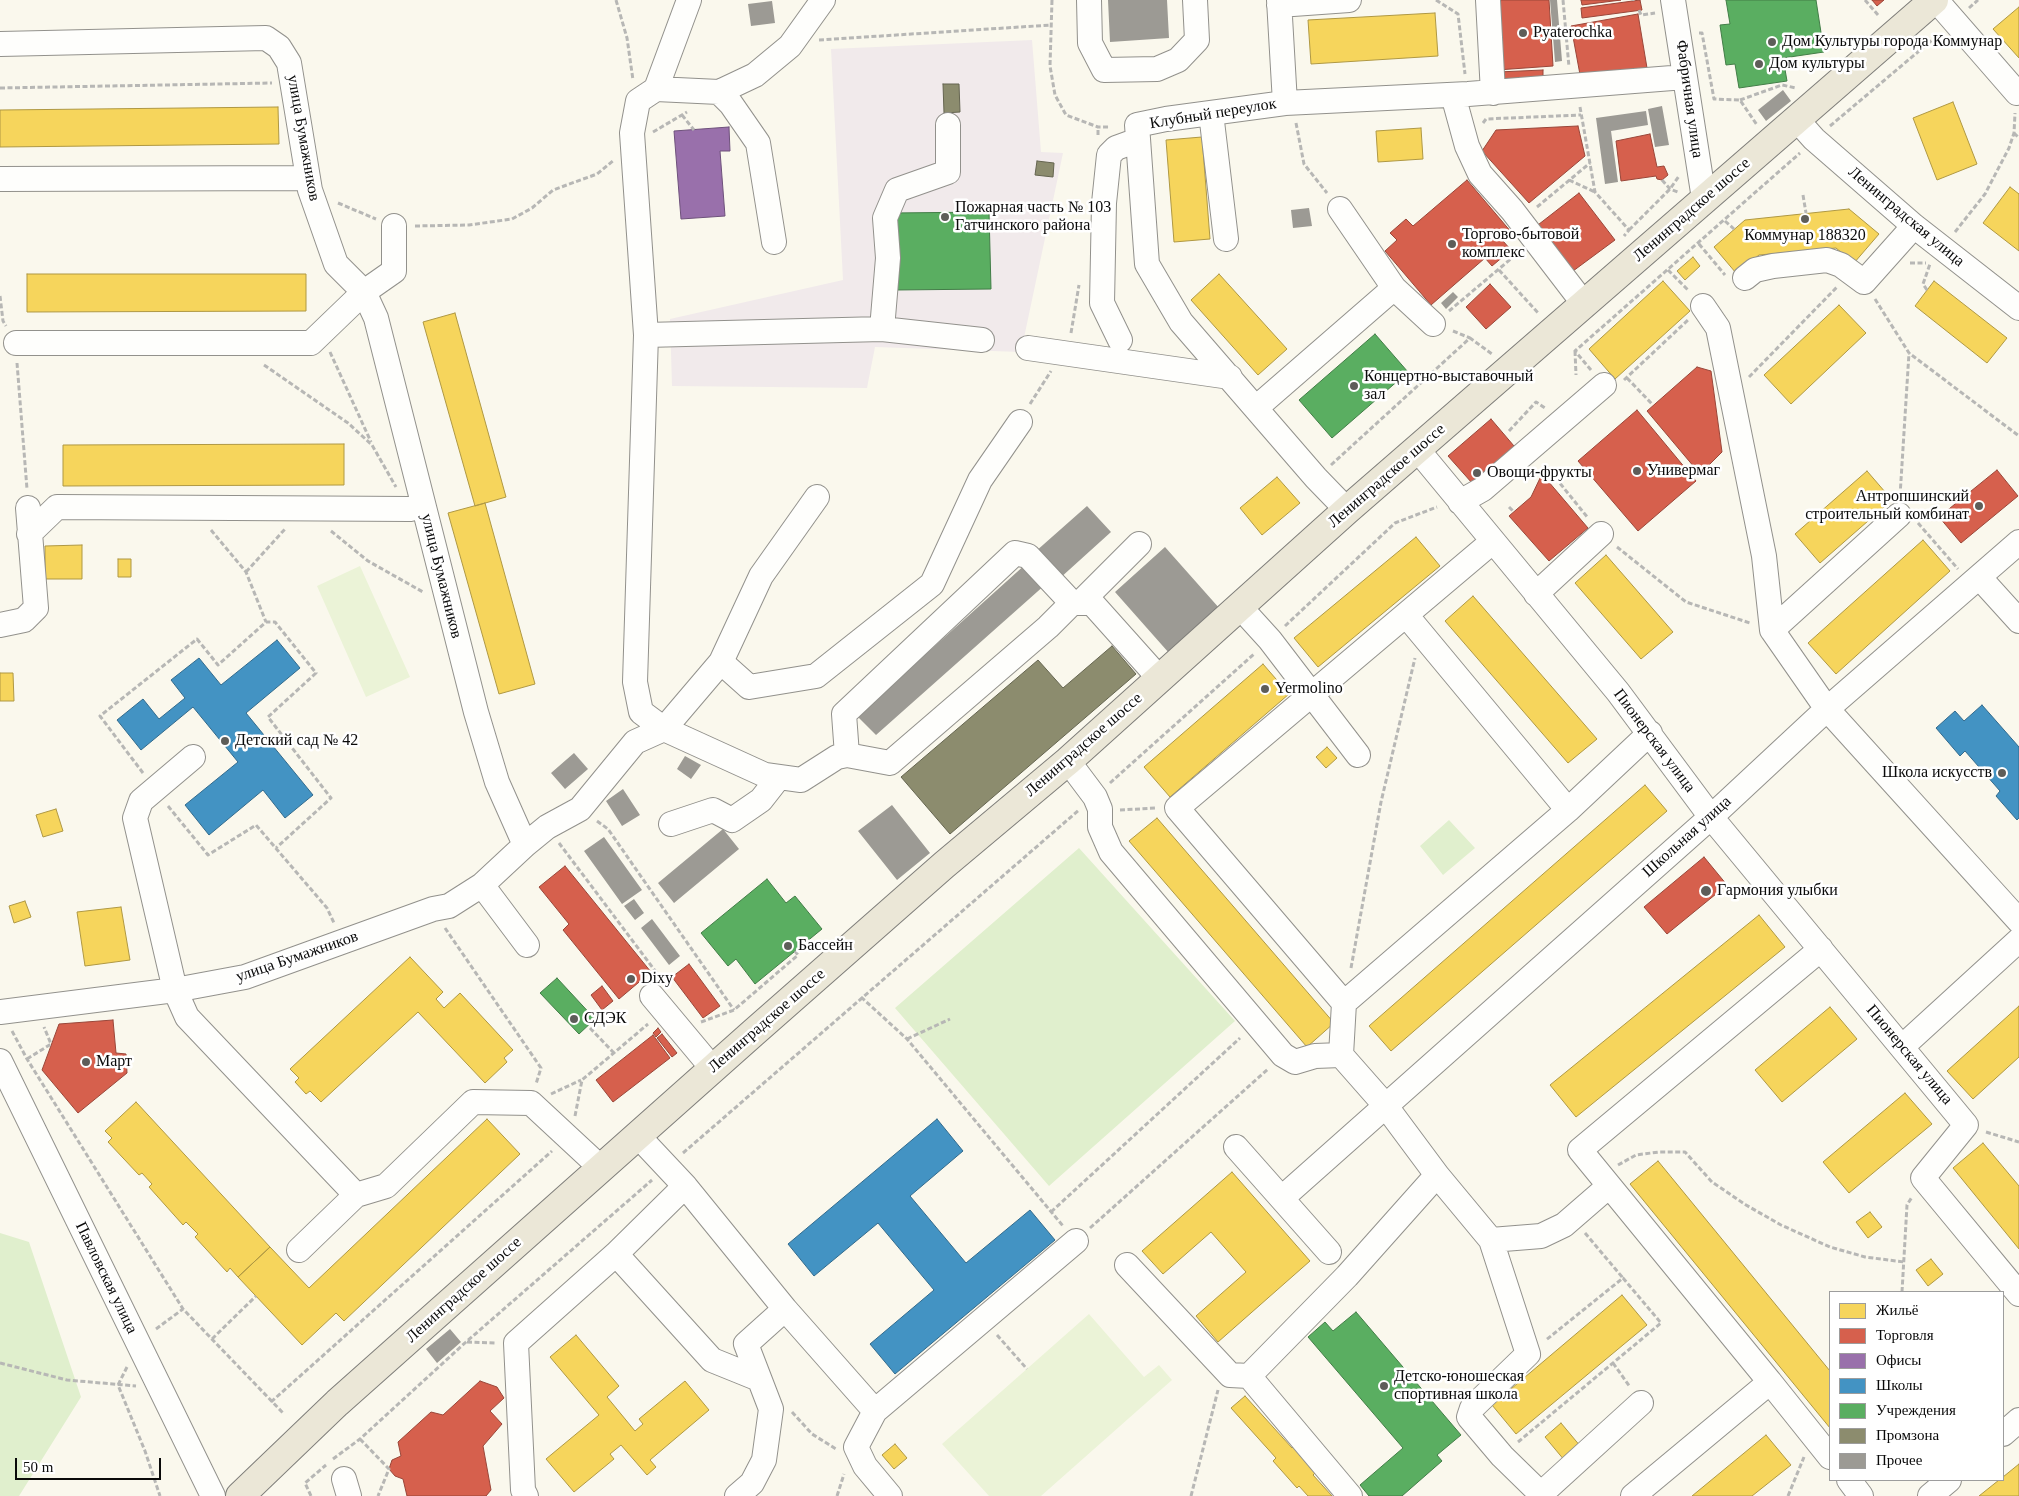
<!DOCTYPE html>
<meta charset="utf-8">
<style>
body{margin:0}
#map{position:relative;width:2019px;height:1496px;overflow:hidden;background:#faf8ed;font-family:Georgia,serif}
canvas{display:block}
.legend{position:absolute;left:1829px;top:1291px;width:175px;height:190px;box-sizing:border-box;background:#fff;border:1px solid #9d9d9d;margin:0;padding:6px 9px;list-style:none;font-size:15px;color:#0a0a0a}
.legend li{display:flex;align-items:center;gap:10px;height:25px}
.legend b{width:25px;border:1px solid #9d9d9d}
.scale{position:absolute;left:15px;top:1458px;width:146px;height:22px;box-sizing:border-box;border:2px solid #0a0a0a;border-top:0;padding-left:6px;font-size:15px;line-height:18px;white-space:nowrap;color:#0a0a0a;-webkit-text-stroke:4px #fff;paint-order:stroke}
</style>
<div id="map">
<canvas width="2019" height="1496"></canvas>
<ul class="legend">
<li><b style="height:14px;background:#f6d55c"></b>Жильё</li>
<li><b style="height:14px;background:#d6604d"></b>Торговля</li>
<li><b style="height:14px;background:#9970ab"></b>Офисы</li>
<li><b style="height:14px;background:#4393c3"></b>Школы</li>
<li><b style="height:14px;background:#5aae61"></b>Учреждения</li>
<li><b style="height:14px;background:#8c8c6e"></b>Промзона</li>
<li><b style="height:14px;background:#9c9a94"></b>Прочее</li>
</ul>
<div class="scale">50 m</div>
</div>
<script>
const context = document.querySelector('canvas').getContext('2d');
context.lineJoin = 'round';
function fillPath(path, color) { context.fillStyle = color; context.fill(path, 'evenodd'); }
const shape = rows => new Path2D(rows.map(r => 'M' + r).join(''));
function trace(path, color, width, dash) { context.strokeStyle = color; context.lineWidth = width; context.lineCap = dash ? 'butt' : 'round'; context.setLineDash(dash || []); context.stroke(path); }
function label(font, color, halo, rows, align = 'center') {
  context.font = font + ' Georgia,serif'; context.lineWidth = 5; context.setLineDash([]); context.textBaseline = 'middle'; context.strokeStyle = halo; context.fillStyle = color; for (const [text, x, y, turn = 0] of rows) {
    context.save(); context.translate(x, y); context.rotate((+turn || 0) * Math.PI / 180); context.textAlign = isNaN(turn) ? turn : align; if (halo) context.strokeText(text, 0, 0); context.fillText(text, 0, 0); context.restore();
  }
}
const industrial = shape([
 [1032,40,1041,152,1063,153,1021,352,875,347,867,388,672,386,670,319,843,280,831,49]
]);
const green = shape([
 [1449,820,1475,848,1443,875,1420,846],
 [1079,848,1235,1021,1049,1186,895,1008],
 [0,1233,29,1242,81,1397,19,1496,0,1496]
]);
const pitch = shape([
 [360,566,410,677,366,697,317,586],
 [1089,1314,1144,1377,1159,1365,1172,1380,1041,1496,989,1496,942,1444]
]);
const homes = shape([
 [2019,7,2019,58,1993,29,2019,7],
 [1435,13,1438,56,1311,64,1308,20,1435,13],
 [1953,102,1977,164,1937,180,1913,118,1953,102],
 [278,107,279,144,0,147,0,110,278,107],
 [1421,128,1423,159,1378,162,1376,131,1421,128],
 [1202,137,1210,239,1174,242,1166,140,1202,137],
 [2010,187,2019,194,2019,251,1983,223,2010,187],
 [1849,209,1879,234,1854,263,1836,248,1759,255,1736,273,1714,247,1745,220,1849,209],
 [1693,257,1700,266,1685,280,1677,271,1693,257],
 [27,274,306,274,306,311,27,312,27,274],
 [1219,274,1287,349,1258,375,1191,300,1219,274],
 [1663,281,1690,311,1615,379,1589,349,1663,281],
 [1934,281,2007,338,1987,363,1915,306,1934,281],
 [1839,305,1866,333,1791,404,1764,375,1839,305],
 [455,313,506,497,475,506,423,322,455,313],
 [344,444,344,485,63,486,63,445,344,444],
 [1867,471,1892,500,1820,563,1795,534,1867,471],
 [1277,477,1300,503,1262,535,1240,508,1277,477],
 [485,503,535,684,499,694,448,513,485,503],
 [1416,537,1440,566,1318,667,1294,638,1416,537],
 [1923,540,1950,571,1836,674,1808,643,1923,540],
 [82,545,82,579,45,579,45,546,82,545],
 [1606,555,1673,632,1641,659,1575,583,1606,555],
 [118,559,131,559,131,577,118,577,118,559],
 [1473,596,1597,739,1568,763,1445,621,1473,596],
 [1263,664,1289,694,1170,797,1144,767,1263,664],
 [0,673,13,673,14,701,0,701,0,673],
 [1327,747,1337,758,1326,768,1316,757,1327,747],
 [1645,785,1667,811,1391,1051,1369,1026,1645,785],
 [56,809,63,831,43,837,36,815,56,809],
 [1157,818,1334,1023,1307,1047,1129,841,1157,818],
 [25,901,31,917,14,923,9,906,25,901],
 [121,907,130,960,85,966,77,912,121,907],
 [1759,915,1785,947,1576,1117,1550,1085,1759,915],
 [410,957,443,992,436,999,444,1008,460,993,513,1050,504,1058,507,1062,485,1083,418,1012,321,1102,310,1091,306,1094,295,1082,299,1078,290,1069,410,957],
 [2019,1006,2019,1057,1973,1099,1947,1071,2019,1006],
 [1830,1007,1857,1039,1782,1102,1755,1070,1830,1007],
 [1905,1093,1932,1124,1849,1193,1823,1162,1905,1093],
 [136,1102,270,1247,238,1277,230,1268,227,1272,195,1237,198,1234,186,1222,183,1225,149,1187,152,1184,142,1173,139,1175,108,1142,112,1138,105,1131,136,1102],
 [487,1119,520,1154,344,1321,336,1313,302,1345,238,1277,270,1247,309,1288,487,1119],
 [1983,1143,2019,1186,2019,1249,1953,1168,1983,1143],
 [1658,1161,1830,1371,1830,1428,1630,1184,1658,1161],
 [1232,1172,1310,1261,1218,1342,1196,1316,1246,1272,1211,1232,1163,1274,1142,1251,1232,1172],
 [1870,1212,1882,1227,1868,1238,1856,1222,1870,1212],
 [1931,1259,1943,1274,1928,1286,1916,1270,1931,1259],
 [1622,1295,1647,1325,1516,1434,1492,1405,1622,1295],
 [576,1335,619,1386,607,1397,635,1431,643,1424,639,1419,685,1381,709,1410,650,1460,656,1467,647,1475,621,1445,610,1454,614,1459,574,1492,546,1459,599,1415,550,1357,576,1335],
 [1245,1396,1292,1448,1296,1444,1318,1470,1313,1475,1332,1496,1308,1496,1299,1486,1297,1488,1273,1461,1276,1458,1231,1408,1245,1396],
 [1561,1423,1581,1447,1565,1461,1545,1437,1561,1423],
 [1766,1435,1791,1465,1752,1496,1692,1496,1766,1435],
 [895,1444,907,1458,894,1469,882,1455,895,1444],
 [2019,1464,2019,1496,1979,1496,1999,1480,2003,1480,2003,1477,2019,1464]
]);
const shops = shape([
 [1493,0,1549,0,1553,66,1497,70,1493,0],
 [1581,0,1621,0,1582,5,1581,0],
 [1640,0,1642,10,1582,18,1581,8,1640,0],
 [1872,0,1884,0,1877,6,1872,0],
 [1638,14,1647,68,1581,80,1571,26,1638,14],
 [1543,70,1543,80,1498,82,1498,72,1543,70],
 [1578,126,1585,156,1529,203,1482,151,1496,130,1578,126],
 [1650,134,1657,167,1664,166,1668,175,1662,180,1657,179,1656,176,1621,181,1616,141,1650,134],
 [1467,180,1512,233,1503,241,1511,250,1492,266,1485,258,1431,305,1385,251,1397,240,1390,233,1406,219,1413,226,1467,180],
 [1579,193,1615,240,1569,274,1534,228,1579,193],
 [1490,284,1511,307,1486,329,1466,307,1490,284],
 [1697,367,1711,371,1722,452,1700,474,1647,411,1697,367],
 [1637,410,1696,481,1638,531,1578,461,1637,410],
 [1491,419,1514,446,1472,483,1448,456,1491,419],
 [1997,470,2018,496,1961,543,1939,517,1997,470],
 [1542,474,1588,528,1549,561,1509,516,1531,497,1542,474],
 [1704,857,1727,885,1667,934,1644,907,1704,857],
 [565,866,651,972,619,999,563,930,569,924,539,887,565,866],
 [689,964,720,1006,703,1018,672,977,689,964],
 [602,986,613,1001,602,1010,591,995,602,986],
 [113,1020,116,1053,126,1054,127,1073,78,1113,42,1070,59,1024,113,1020],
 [658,1028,661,1032,656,1037,653,1033,658,1028],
 [662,1034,677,1053,672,1057,657,1038,662,1034],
 [653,1035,670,1058,613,1102,596,1080,653,1035],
 [480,1381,497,1387,504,1398,490,1411,502,1424,483,1446,491,1490,486,1496,407,1496,403,1479,395,1476,389,1469,392,1460,401,1456,398,1442,431,1412,443,1415,480,1381]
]);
const offices = shape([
 [729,127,730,151,720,151,725,216,681,219,674,131,729,127]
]);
const schools = shape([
 [277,640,300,668,246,713,313,795,285,818,263,790,209,835,185,805,238,762,193,707,141,750,117,720,143,699,159,719,185,698,171,680,199,658,221,685,277,640],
 [1982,705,2019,747,2019,818,2017,820,1996,796,2000,791,1965,751,1960,756,1936,728,1955,711,1964,721,1982,705],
 [937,1119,963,1151,910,1196,966,1263,1030,1210,1055,1240,895,1374,870,1344,934,1290,878,1223,814,1276,788,1244,937,1119]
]);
const public = shape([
 [1726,0,1816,0,1824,52,1783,58,1787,81,1739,88,1735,64,1726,65,1721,32,1720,25,1730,24,1726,0],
 [989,212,991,289,895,290,893,213,989,212],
 [1375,334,1408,372,1332,438,1299,400,1375,334],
 [767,879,786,903,795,896,822,929,755,984,736,959,728,966,701,933,767,879],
 [557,978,595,1019,579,1034,540,993,557,978],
 [1356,1312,1461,1435,1437,1455,1442,1461,1402,1496,1369,1496,1360,1485,1403,1448,1308,1337,1325,1322,1333,1331,1356,1312]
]);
const industry = shape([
 [943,84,959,84,960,112,944,113,943,84],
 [1037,161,1054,163,1053,177,1035,175,1037,161],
 [1112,646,1136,674,950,834,901,777,1038,660,1063,688,1112,646]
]);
const building = shape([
 [1108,0,1167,0,1169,38,1110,42],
 [1550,0,1557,0,1562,61,1555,62],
 [772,1,775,23,751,26,748,4],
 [1783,90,1791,101,1766,121,1758,110],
 [1662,106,1669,145,1655,147,1648,109],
 [1646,111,1648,125,1611,131,1618,182,1605,184,1596,118],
 [1309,208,1312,226,1293,228,1291,210],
 [1453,292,1458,297,1446,309,1441,303],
 [1087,506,1111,532,1059,579,1035,552],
 [1165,547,1220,609,1169,653,1115,592],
 [1027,563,1046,584,876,735,857,716],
 [574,753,588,769,565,789,551,773],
 [685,756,701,765,691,779,677,769],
 [623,789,640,815,622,826,606,801],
 [892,805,930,853,897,880,858,831],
 [723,829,739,849,674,903,658,883],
 [604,837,642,890,622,904,584,851],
 [634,899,644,913,635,920,624,906],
 [652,919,680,956,669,965,641,928],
 [450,1329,461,1342,437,1363,426,1349]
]);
const path = shape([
 [616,0,627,38,633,80],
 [1052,0,1050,66,1055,95,1066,115,1098,127,1109,127],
 [1436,0,1458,14,1465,74],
 [1563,0,1569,67],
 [1865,0,1878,15],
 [1633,1,1633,0],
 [1969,8,1978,0],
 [1639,10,1641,15,1655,13],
 [1699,33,1702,33,1714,99,1740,100,1757,125],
 [819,40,1051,25],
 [0,88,272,83],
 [1740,100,1782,85,1796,88],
 [1580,107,1595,192,1629,230,1624,236],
 [682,115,694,130],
 [1296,123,1304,164,1327,193],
 [1483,123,1486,119,1581,115],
 [1830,126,1938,35],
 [653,132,687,112],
 [2014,133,2019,138],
 [1098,135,1098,127],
 [1569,180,1595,192],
 [1662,180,1670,189,1678,192],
 [1803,195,1806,213],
 [338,203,376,219],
 [1537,207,1590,163],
 [1725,221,1734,229],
 [415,226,469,225,512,219,532,208,553,190,597,174,614,160],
 [1629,230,1670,189,1679,176],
 [1955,232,1985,194,2009,148,2014,133,2015,113],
 [1699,244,1725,275],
 [1910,263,1926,263],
 [1499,270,1539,314],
 [1668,270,1689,291],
 [1927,290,1923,284,1930,264],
 [0,296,3,321,6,326],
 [1875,299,1909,353,2019,436],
 [1449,311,1519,252],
 [1453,331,1470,338],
 [1071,333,1079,285],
 [1575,351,1576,375],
 [330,352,371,442],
 [17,363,27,489],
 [264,365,348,423,372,445,396,487],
 [1591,370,1575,351,1800,153],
 [1749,377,1837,287],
 [1627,378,1653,405],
 [1624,380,1688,320],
 [1030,404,1051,371],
 [1509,431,1536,402,1545,408],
 [1331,465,1470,338,1492,354],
 [1546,466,1588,518],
 [1900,496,1909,353],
 [1509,507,1514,512],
 [1918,523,1958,569],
 [211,530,246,572,266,622],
 [331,531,368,561,423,592],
 [1617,547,1686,602,1750,623],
 [246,572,285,529],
 [1285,626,1395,523,1437,507],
 [143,773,100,716,197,639,218,665,266,622,275,622,316,673,268,717,331,798,276,848],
 [1110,783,1254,654],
 [168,806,208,855,256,825,327,908,334,923],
 [1120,810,1156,808],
 [597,821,608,829,734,1010],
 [559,843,659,976],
 [445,928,541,1068,536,1084],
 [1351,968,1381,802,1415,658],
 [861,997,907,1039,1063,1226],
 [701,1022,734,1010,798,955,795,951],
 [590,1028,613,1052],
 [12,1031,27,1059,183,1309,284,1414],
 [907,1039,950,1019],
 [27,1059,51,1044,44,1027],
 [551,1094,581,1080],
 [575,1116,582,1080,648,1024],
 [1986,1132,2019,1142],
 [683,1153,1079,810],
 [1618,1165,1636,1155,1659,1152,1685,1152,1712,1182,1746,1205,1781,1225,1830,1247,1865,1257,1904,1262],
 [1051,1212,1240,1038],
 [1090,1228,1268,1069],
 [1585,1233,1623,1278],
 [1902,1292,1907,1205,1912,1197],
 [156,1329,183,1309],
 [997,1335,1027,1369],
 [212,1339,256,1296],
 [467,1342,495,1343],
 [0,1363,67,1380,136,1386],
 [1613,1363,1630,1387],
 [127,1367,118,1385,145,1451,160,1496],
 [271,1402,552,1151],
 [792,1412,812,1434,836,1449],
 [360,1439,389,1469,378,1496],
 [1518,1442,1661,1323,1623,1278,1546,1340],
 [333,1459,360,1439,466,1342,652,1180],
 [311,1496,305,1483,326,1465],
 [837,1496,844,1474],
 [1191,1496,1218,1390],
 [1788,1496,1804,1457]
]);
const minor = shape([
 [823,0,790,46,755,75,719,92,656,89,638,101,632,133,646,335,635,682,641,712,664,729,765,775,801,780,837,757,847,755,890,763,1048,627,1072,603,1092,603,1160,679],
 [1089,0,1090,43,1104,70,1157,69,1178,60,1197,40,1195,0],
 [1279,0,1285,103],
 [1488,0,1493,93],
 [1673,0,1704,199],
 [1936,0,2017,93,2019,91],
 [1279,5,1349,0],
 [0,44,266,38,279,47,289,63,310,190,336,264,364,292,376,318,476,712,497,782,525,845,482,885,449,906,433,909,245,977,175,990,0,1012],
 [656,89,689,0],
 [719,92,731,104,758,143,774,242],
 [1453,95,1467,146,1480,174,1512,210,1584,304],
 [1211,113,1226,239],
 [1797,120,1814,139,1914,226,2019,308],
 [0,179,307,178],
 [1340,209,1394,288],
 [1745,278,1755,270,1773,266,1827,260,1841,265,1864,282,1914,226],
 [1703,306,1718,328,1764,556,1772,630],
 [882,329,888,258,885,218,897,190,948,172,948,125],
 [646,335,882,329,982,340],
 [1120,340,1102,303,1104,203,1109,155,1116,148,1138,140],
 [16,343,311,343,364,292,394,271,394,226],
 [1028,348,1230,377],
 [1257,407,1394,288,1433,324],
 [1417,449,1618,692,1711,817,1966,1125,1923,1178,2019,1294],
 [1460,502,1483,489,1604,385],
 [1347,510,1316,478,1181,322,1147,264,1137,125,1166,119,1285,103,1468,94,1685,77],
 [1899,515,1772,630,1827,709,2019,921],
 [29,534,57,507,410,509,423,506],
 [1980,578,2019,621],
 [1536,594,1601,534],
 [1080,603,1139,544],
 [1240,607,1270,640,1358,755],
 [1406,615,1568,810],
 [0,625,24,620,36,608,28,508],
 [721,662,761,576,817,497],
 [847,755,844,714,1015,553,1028,556,1072,603],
 [193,757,141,801,135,818,175,990,187,1017,356,1195,299,1250],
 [1068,761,1095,797,1100,809,1100,827,1111,852,1283,1055,1295,1062,1315,1056,1341,1055,1385,1105,1437,1175,1347,1276,1249,1376,1230,1375,1127,1265],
 [671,824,713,810,732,820,761,800,779,777],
 [525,845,547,827,580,809,635,742,664,729,721,662,749,687,816,676,932,584,980,480,1020,422],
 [482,885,527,945],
 [652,996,713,1069],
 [1344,1003,1177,808,1492,542],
 [1903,1046,2019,940],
 [1341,1055,1344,1003,1568,810,1650,733],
 [0,1061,213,1496],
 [638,1136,685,1186,785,1309,875,1411],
 [1236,1147,1329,1252],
 [1437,1175,1491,1240,1528,1354,1472,1408,1469,1417,1502,1456,1541,1494,1641,1403],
 [356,1195,386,1186,473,1102,531,1103,601,1168],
 [1282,1198,1711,817,1827,709,2019,542],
 [1491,1240,1541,1236,1564,1225,1609,1186],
 [616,1254,712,1360,759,1379],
 [1249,1376,1350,1496],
 [1770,1382,1580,1150,1821,949],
 [2003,1434,2019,1420],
 [344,1479,349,1496],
 [1849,1480,1861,1496],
 [526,1496,523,1490,516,1343,616,1254,685,1186],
 [737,1496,752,1483,764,1460,771,1409,746,1344,785,1309],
 [890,1496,865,1466,856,1447,875,1411,1076,1241],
 [1633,1496,1770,1382,1830,1457],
 [1930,1496,1949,1480]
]);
const major = shape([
 [240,1496,337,1403,753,1033,944,865,1068,761,1347,510,1934,0]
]);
const markers = [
 [1523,33,5,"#5e5d59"],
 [1772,42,5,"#5e5d59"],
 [1759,64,5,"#5e5d59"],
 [945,217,5,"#5e5d59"],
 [1805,219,5,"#5e5d59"],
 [1452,244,5,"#5e5d59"],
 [1354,386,5,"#5e5d59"],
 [1637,471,5,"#5e5d59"],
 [1477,473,5,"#5e5d59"],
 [1979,506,5,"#5e5d59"],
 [1265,689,5,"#5e5d59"],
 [225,741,5,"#5e5d59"],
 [2002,773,5,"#5e5d59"],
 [1706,891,6,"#5e5d59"],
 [788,946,5,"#5e5d59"],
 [631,979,5,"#5e5d59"],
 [574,1019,5,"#5e5d59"],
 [86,1062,5,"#5e5d59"],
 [1384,1386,5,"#5e5d59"]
];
const poiNames = [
 ["Pyaterochka",1533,33],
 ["Дом Культуры города Коммунар",1782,42],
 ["Дом культуры",1769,64],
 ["Пожарная часть № 103",955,208],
 ["Гатчинского района",955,226],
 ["Торгово-бытовой",1462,235],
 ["комплекс",1462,253],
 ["Коммунар 188320",1805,236,"center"],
 ["Концертно-выставочный",1364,377],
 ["зал",1364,395],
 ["Универмаг",1647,471],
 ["Овощи-фрукты",1487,473],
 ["Антропшинский",1969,497,"right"],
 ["строительный комбинат",1969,515,"right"],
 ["Yermolino",1275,689],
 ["Детский сад № 42",235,741],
 ["Школа искусств",1992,773,"right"],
 ["Гармония улыбки",1717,891],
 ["Бассейн",798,946],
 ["Dixy",641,979],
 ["СДЭК",584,1019],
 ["Март",96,1062],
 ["Детско-юношеская",1394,1377],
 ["спортивная школа",1394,1395]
];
const streetNames = [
 ["Фабричная улица",1689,99,82],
 ["Клубный переулок",1213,114,-9],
 ["улица Бумажников",303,138,80],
 ["Ленинградское шоссе",1692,210,-41],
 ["Ленинградская улица",1906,217,40],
 ["Ленинградское шоссе",1387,476,-41],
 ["улица Бумажников",441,576,76],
 ["Пионерская улица",1654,741,53],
 ["Ленинградское шоссе",1084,745,-41],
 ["Школьная улица",1687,837,-42],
 ["улица Бумажников",297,957,-19],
 ["Ленинградское шоссе",767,1021,-41],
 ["Пионерская улица",1909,1055,50],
 ["Павловская улица",106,1278,64],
 ["Ленинградское шоссе",464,1290,-42]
];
fillPath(industrial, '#f1eaeb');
fillPath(green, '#e0efcd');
fillPath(pitch, '#ebf3d7');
fillPath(homes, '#f6d55c');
trace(homes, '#af9843', 1);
fillPath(shops, '#d6604d');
trace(shops, '#994639', 1);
fillPath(offices, '#9970ab');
trace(offices, '#6e517b', 1);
fillPath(schools, '#4393c3');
trace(schools, '#326a8c', 1);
fillPath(public, '#5aae61');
trace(public, '#427d47', 1);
fillPath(industry, '#8c8c6e');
trace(industry, '#656550', 1);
fillPath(building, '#9c9a94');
trace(minor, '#92918c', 26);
trace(major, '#7f7e7a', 30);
trace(path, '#b7b7b5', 3, [5, 2.5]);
trace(minor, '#fefefc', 24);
trace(major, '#ebe7d7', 28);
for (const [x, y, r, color] of markers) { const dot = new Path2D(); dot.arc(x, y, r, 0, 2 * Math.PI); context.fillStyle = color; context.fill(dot); trace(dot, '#fff', 2); }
label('16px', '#0a0a0a', '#fff', poiNames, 'left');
label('16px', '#0a0a0a', '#fff', streetNames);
</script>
